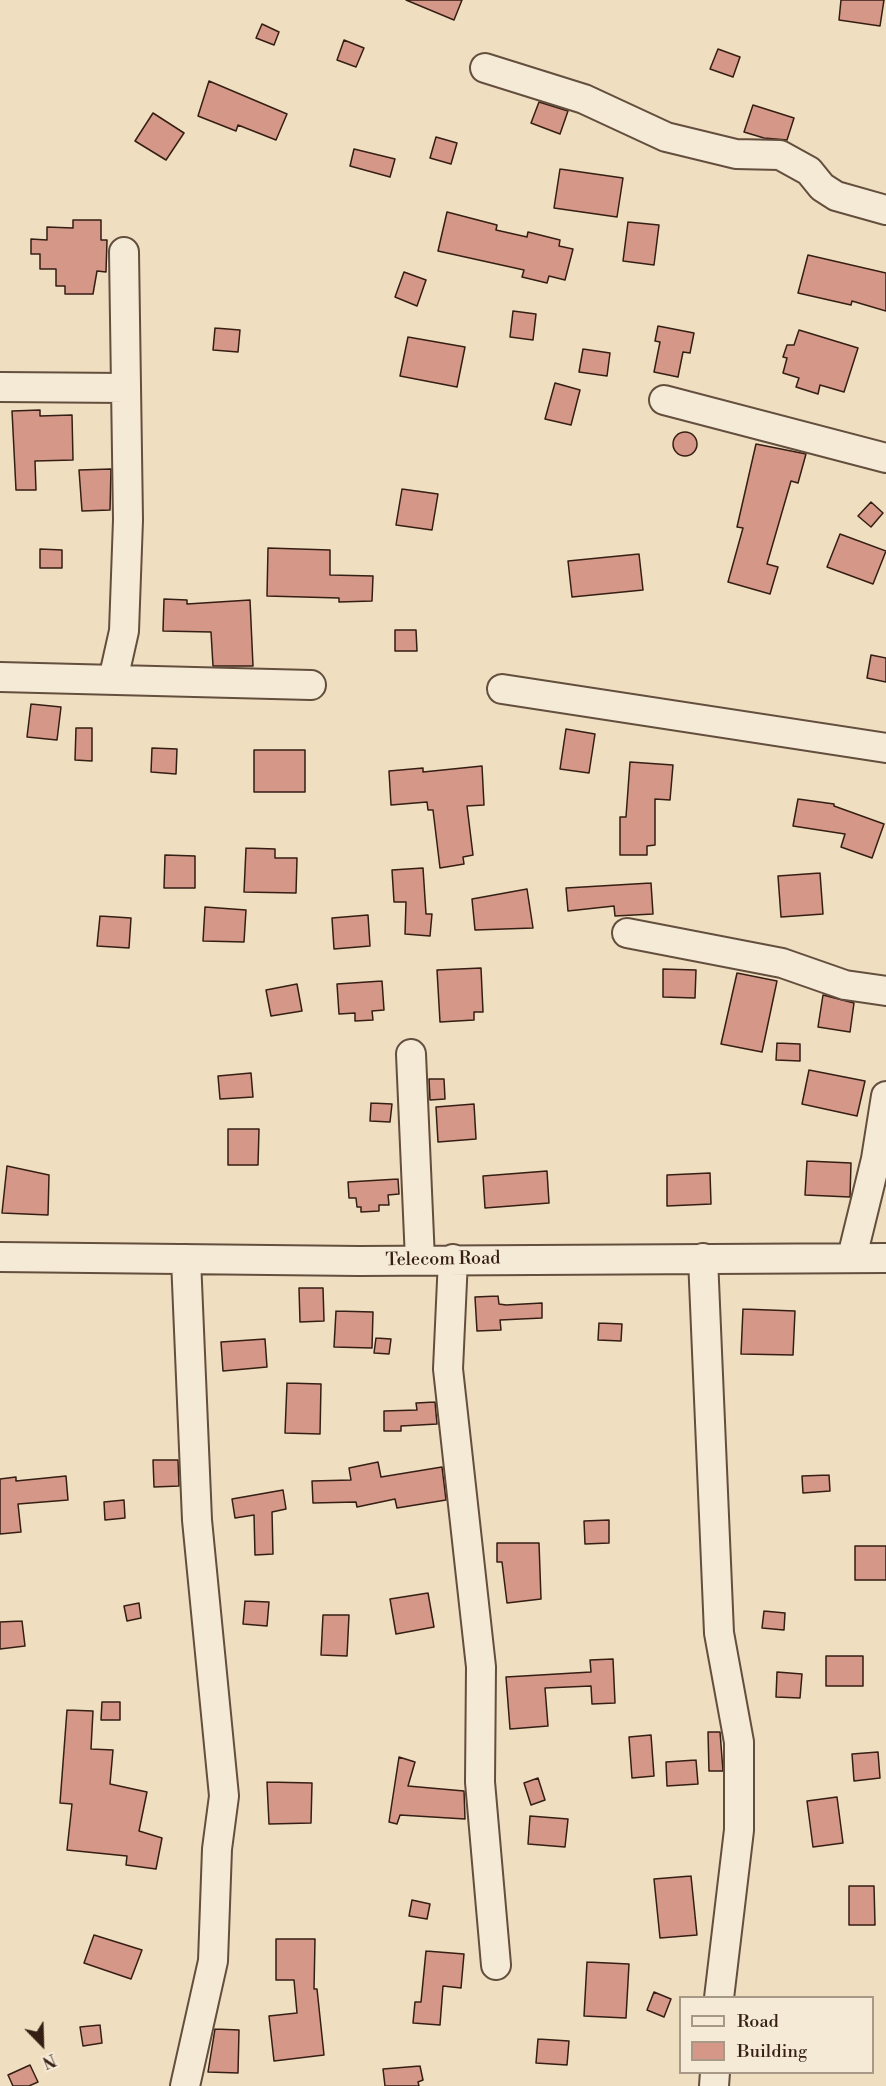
<!DOCTYPE html>
<style>
body{margin:0}
#map{position:relative;width:886px;height:2086px;overflow:hidden;background:#efdec0;font-family:"Libre Bodoni",serif}
canvas{display:block}
.legend{position:absolute;left:679px;top:1996px;width:195px;height:78px;box-sizing:border-box;background:#f5ead6;border:2px solid #a89888;margin:0;padding:8px 10px;list-style:none;font-size:18px;color:#351e13}
.legend li{display:flex;align-items:center;gap:12px;height:30px}
.legend b{width:30px;border:2px solid #a89888}
.north{position:absolute;left:12px;top:2014px;width:60px;height:60px;-webkit-text-stroke:4px #f5ead6;paint-order:stroke;rotate:157deg;font-size:16px;font-weight:700;line-height:24px;text-align:center;color:#351e13}
.north::after{content:'';display:block;margin:auto;width:21px;height:27px;background:#351e13;clip-path:polygon(50% 0,100% 100%,50% 72%,0 100%)}
</style>
<div id="map">
<canvas width="886" height="2086"></canvas>
<ul class="legend">
<li><b style="height:8px;background:#f5ead6"></b>Road</li>
<li><b style="height:16px;background:#d59888"></b>Building</li>
</ul>
<div class="north">N</div>
</div>
<script>
const context = document.querySelector('canvas').getContext('2d');
context.lineJoin = 'round';
function fillPath(path, color) { context.fillStyle = color; context.fill(path, 'evenodd'); }
const shape = rows => new Path2D(rows.map(r => 'M' + r).join(''));
function trace(path, color, width, dash) { context.strokeStyle = color; context.lineWidth = width; context.lineCap = dash ? 'butt' : 'round'; context.setLineDash(dash || []); context.stroke(path); }
function label(font, color, halo, rows, align = 'center') {
  context.font = font + ' "Libre Bodoni",serif'; context.lineWidth = 4.5; context.setLineDash([]); context.textBaseline = 'middle'; context.strokeStyle = halo; context.fillStyle = color; for (const [text, x, y, turn = 0] of rows) {
    context.save(); context.translate(x, y); context.rotate((+turn || 0) * Math.PI / 180); context.textAlign = isNaN(turn) ? turn : align; if (halo) context.strokeText(text, 0, 0); context.fillText(text, 0, 0); context.restore();
  }
}
const building = shape([
 [406,0,462,0,454,20,406,0],
 [841,0,884,0,880,26,839,20,841,0],
 [262,24,279,32,274,45,256,38,262,24],
 [344,40,364,48,356,67,337,60,344,40],
 [718,49,740,57,733,77,710,69,718,49],
 [209,81,287,114,276,140,238,125,236,131,198,116,209,81],
 [539,102,568,111,560,134,531,123,539,102],
 [753,105,794,118,787,140,764,138,744,132,753,105],
 [153,113,184,133,166,160,135,141,153,113],
 [436,137,457,143,451,164,430,158,436,137],
 [354,149,395,159,390,177,350,166,354,149],
 [560,169,623,178,617,217,554,208,560,169],
 [447,212,497,225,496,230,527,237,528,232,560,240,559,246,573,249,565,280,549,276,547,283,522,277,524,270,438,251,447,212],
 [73,220,101,220,101,240,107,240,106,272,97,271,93,294,65,294,65,286,56,286,56,269,40,269,40,254,31,254,31,239,47,240,47,227,73,228,73,220],
 [628,222,659,225,654,265,623,261,628,222],
 [808,255,886,273,886,311,852,301,851,305,798,293,808,255],
 [404,272,426,280,417,306,395,297,404,272],
 [513,311,536,314,533,340,510,337,513,311],
 [658,326,694,333,690,353,683,352,678,377,654,372,660,342,655,341,658,326],
 [215,328,240,330,238,352,213,350,215,328],
 [799,330,858,348,844,392,820,385,818,394,796,387,799,378,783,373,787,358,783,357,787,345,794,345,799,330],
 [408,337,465,347,457,387,400,376,408,337],
 [583,349,610,353,607,376,579,372,583,349],
 [555,383,580,390,571,425,545,419,555,383],
 [40,410,40,416,72,415,73,460,35,461,36,490,16,490,12,411,40,410],
 '673 444a12 12 0 1 1 24 0a12 12 0 1 1-24 0Z',
 [756,444,806,454,798,483,791,481,767,564,778,567,770,594,728,582,743,528,737,527,756,444],
 [111,469,110,510,82,511,79,470,111,469],
 [402,489,438,494,432,530,396,525,402,489],
 [871,502,883,513,871,527,858,516,871,502],
 [840,534,886,551,873,584,827,567,840,534],
 [268,548,330,550,330,575,373,576,372,601,339,602,339,598,267,596,268,548],
 [40,549,62,550,62,568,40,568,40,549],
 [639,554,643,590,572,597,568,561,639,554],
 [164,599,187,600,187,604,250,600,253,666,213,666,211,632,163,631,164,599],
 [395,630,416,630,417,651,395,651,395,630],
 [871,655,886,658,886,682,867,678,871,655],
 [31,704,61,707,57,740,27,737,31,704],
 [76,728,92,728,92,761,75,760,76,728],
 [566,729,595,734,589,773,560,769,566,729],
 [152,748,177,749,176,774,151,772,152,748],
 [254,750,305,750,305,792,254,792,254,750],
 [630,762,673,765,670,800,655,799,655,845,647,846,647,855,620,855,620,817,626,817,630,762],
 [482,766,484,805,467,806,473,855,463,857,464,864,440,868,433,810,428,810,427,802,391,805,389,771,423,768,423,772,482,766],
 [798,799,834,804,834,806,884,824,872,858,841,847,845,834,793,826,798,799],
 [246,848,275,849,275,858,297,858,296,893,244,892,246,848],
 [165,855,195,856,195,888,164,888,165,855],
 [423,868,426,914,432,914,430,936,405,934,406,902,394,902,392,870,423,868],
 [820,873,823,914,781,917,778,876,820,873],
 [651,883,653,914,615,916,614,906,568,911,566,888,651,883],
 [527,889,533,928,475,930,472,899,527,889],
 [205,907,246,910,244,942,203,941,205,907],
 [368,915,370,946,334,949,332,918,368,915],
 [100,916,131,918,129,948,97,946,100,916],
 [481,968,483,1012,474,1012,474,1020,440,1022,437,970,481,968],
 [663,969,696,970,695,998,663,997,663,969],
 [737,973,777,981,762,1052,721,1044,737,973],
 [382,981,384,1010,372,1011,373,1020,355,1021,355,1013,339,1014,337,984,382,981],
 [297,984,302,1011,271,1016,266,990,297,984],
 [823,995,854,1003,850,1032,818,1027,823,995],
 [777,1043,800,1044,800,1061,776,1060,777,1043],
 [809,1070,865,1081,857,1116,802,1104,809,1070],
 [251,1073,253,1097,220,1099,218,1076,251,1073],
 [429,1079,444,1079,445,1099,430,1100,429,1079],
 [371,1103,392,1104,390,1122,370,1121,371,1103],
 [474,1104,476,1139,438,1142,436,1107,474,1104],
 [228,1129,259,1129,258,1165,228,1165,228,1129],
 [807,1161,851,1163,850,1197,805,1195,807,1161],
 [7,1166,49,1175,48,1215,2,1213,7,1166],
 [547,1171,549,1203,485,1208,483,1176,547,1171],
 [710,1173,711,1204,667,1206,667,1175,710,1173],
 [398,1179,399,1194,388,1195,389,1205,379,1205,379,1211,361,1212,361,1207,357,1207,356,1198,349,1198,348,1182,398,1179],
 [299,1288,323,1288,324,1321,300,1322,299,1288],
 [498,1296,499,1304,506,1305,542,1303,542,1318,500,1320,501,1330,477,1331,475,1297,498,1296],
 [743,1309,795,1311,793,1355,741,1354,743,1309],
 [336,1311,373,1312,372,1348,334,1347,336,1311],
 [599,1323,622,1324,621,1341,598,1340,599,1323],
 [376,1338,391,1339,389,1354,374,1353,376,1338],
 [265,1339,267,1367,223,1371,221,1342,265,1339],
 [287,1383,321,1384,320,1434,285,1433,287,1383],
 [435,1402,437,1424,401,1426,401,1431,384,1431,384,1411,417,1410,416,1403,435,1402],
 [153,1460,178,1460,179,1486,154,1487,153,1460],
 [378,1462,381,1477,442,1467,446,1500,397,1508,395,1499,357,1507,356,1502,313,1503,312,1481,351,1480,349,1468,378,1462],
 [829,1475,830,1491,803,1493,802,1476,829,1475],
 [66,1476,68,1500,18,1504,21,1532,0,1534,0,1479,16,1477,16,1481,66,1476],
 [283,1490,286,1509,272,1512,273,1554,255,1555,254,1515,235,1518,232,1499,283,1490],
 [124,1500,125,1518,105,1520,104,1502,124,1500],
 [609,1520,609,1543,585,1544,584,1521,609,1520],
 [497,1543,539,1543,541,1599,507,1603,502,1562,497,1562,497,1543],
 [855,1546,886,1546,886,1580,855,1580,855,1546],
 [428,1593,434,1627,396,1634,390,1599,428,1593],
 [245,1601,269,1602,267,1626,243,1624,245,1601],
 [139,1603,141,1618,127,1621,124,1606,139,1603],
 [764,1611,785,1613,784,1630,762,1628,764,1611],
 [323,1615,349,1615,347,1656,321,1655,323,1615],
 [22,1621,25,1646,0,1649,0,1622,22,1621],
 [826,1656,863,1656,863,1686,826,1686,826,1656],
 [613,1659,615,1703,592,1704,591,1686,545,1688,548,1726,510,1729,506,1677,591,1672,590,1660,613,1659],
 [777,1672,802,1674,800,1698,776,1697,777,1672],
 [102,1702,120,1702,120,1720,101,1720,102,1702],
 [67,1710,93,1711,91,1749,113,1750,110,1784,147,1792,139,1831,162,1838,156,1869,126,1865,127,1856,67,1850,72,1804,60,1803,67,1710],
 [708,1732,720,1732,723,1771,709,1771,708,1732],
 [651,1735,654,1776,632,1778,629,1737,651,1735],
 [878,1752,880,1778,854,1781,852,1754,878,1752],
 [399,1757,415,1762,408,1786,464,1791,465,1819,400,1815,397,1824,389,1822,399,1757],
 [696,1760,698,1784,667,1786,666,1762,696,1760],
 [538,1778,545,1800,531,1805,524,1783,538,1778],
 [267,1782,312,1783,311,1823,269,1824,267,1782],
 [837,1797,843,1843,813,1847,807,1801,837,1797],
 [530,1816,568,1819,565,1847,528,1844,530,1816],
 [691,1876,697,1935,660,1938,654,1879,691,1876],
 [849,1886,874,1886,875,1925,849,1925,849,1886],
 [412,1900,430,1904,427,1919,409,1916,412,1900],
 [94,1935,142,1950,131,1979,84,1963,94,1935],
 [276,1939,315,1939,314,1989,317,1989,324,2055,274,2061,269,2016,297,2013,294,1980,276,1980,276,1939],
 [426,1951,464,1954,461,1988,443,1986,440,2025,413,2023,415,2002,421,2002,426,1951],
 [587,1962,629,1964,626,2018,584,2016,587,1962],
 [654,1992,671,1999,664,2017,647,2010,654,1992],
 [100,2025,102,2043,83,2046,80,2027,100,2025],
 [215,2029,239,2030,238,2073,208,2072,215,2029],
 [538,2039,569,2041,567,2065,536,2063,538,2039],
 [30,2065,38,2082,29,2086,13,2086,8,2075,30,2065],
 [420,2066,423,2080,418,2082,419,2086,385,2086,383,2069,420,2066]
]);
const minor = shape([
 [485,68,584,99,666,137,736,154,780,155,809,171,822,187,836,196,886,210],
 [0,387,126,388],
 [664,400,886,458],
 [0,677,311,685],
 [113,680,124,631,128,520,124,252],
 [502,689,886,748],
 [627,933,782,963,845,985,886,991],
 [411,1054,420,1260],
 [0,1257,359,1261,886,1258],
 [852,1257,876,1159,886,1096],
 [703,1258,719,1633,739,1742,739,1830,719,1998],
 [453,1259,448,1369,481,1667,480,1782,496,1965],
 [185,2086,213,1961,217,1849,224,1796,197,1520,186,1259],
 [714,2086,715,2072]
]);
const streetNames = [
 ["Telecom Road",443,1260,-1]
];
fillPath(building, '#d59888');
trace(building, '#351e13', 1.5);
trace(minor, '#644e3e', 32);
trace(minor, '#f5ead6', 28);
label('18px', '#351e13', '#f5ead6', streetNames);
</script>
